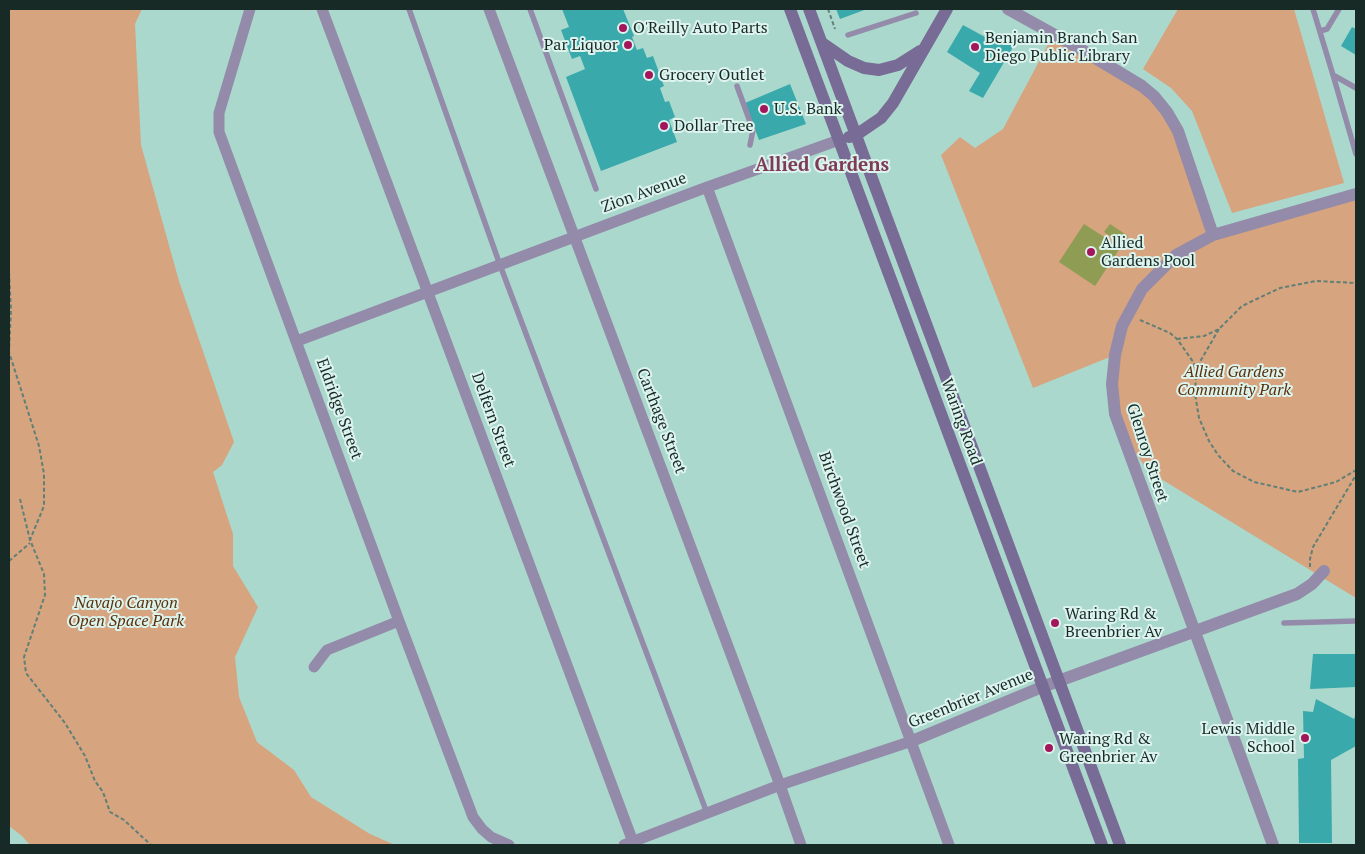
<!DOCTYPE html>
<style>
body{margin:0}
#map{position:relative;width:1365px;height:854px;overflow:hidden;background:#abd8cd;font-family:"PT Serif",serif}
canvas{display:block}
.frame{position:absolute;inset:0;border:10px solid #182a26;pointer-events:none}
</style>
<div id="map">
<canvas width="1365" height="854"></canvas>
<div class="frame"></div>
</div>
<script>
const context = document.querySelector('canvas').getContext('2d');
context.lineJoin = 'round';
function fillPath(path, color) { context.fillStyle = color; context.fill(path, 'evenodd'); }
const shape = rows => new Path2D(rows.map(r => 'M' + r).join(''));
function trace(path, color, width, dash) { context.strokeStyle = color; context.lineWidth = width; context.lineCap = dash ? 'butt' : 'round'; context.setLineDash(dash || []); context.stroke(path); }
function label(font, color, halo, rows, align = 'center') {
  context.font = font + ' "PT Serif",serif'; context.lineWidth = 4; context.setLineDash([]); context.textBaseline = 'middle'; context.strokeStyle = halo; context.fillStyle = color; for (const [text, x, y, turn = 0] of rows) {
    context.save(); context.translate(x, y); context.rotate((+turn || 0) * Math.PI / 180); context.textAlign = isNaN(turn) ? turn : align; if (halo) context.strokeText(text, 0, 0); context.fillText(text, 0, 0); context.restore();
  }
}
const green = shape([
 [9,9,142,9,135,24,141,145,179,281,234,442,222,465,213,472,233,534,233,566,258,607,235,657,239,697,257,742,294,770,311,797,370,834,395,845,30,845,22,836,9,826],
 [1178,9,1294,9,1344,183,1232,213,1192,111,1171,88,1143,69],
 [1052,37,1142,88,1169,115,1214,235,1356,194,1356,598,1148,471,1118,427,1115,355,1033,388,941,155,960,137,975,148,1003,129]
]);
const water = shape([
 [1084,224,1112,242,1115,239,1104,232,1110,224,1128,236,1095,286,1059,262]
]);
const building = shape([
 [562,9,623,9,634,36,632,37,637,50,643,48,647,58,653,56,664,86,660,88,665,102,669,101,675,117,669,120,677,142,601,171,566,77,585,69,580,56,572,59,561,30,569,27],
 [836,9,867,9,840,19],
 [963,25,998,44,1003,36,1016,42,983,98,969,91,980,73,947,52],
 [1352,27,1356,29,1356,55,1341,46],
 [790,84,806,124,759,140,745,103],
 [1313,654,1356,654,1356,687,1310,689],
 [1316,699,1354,719,1356,713,1356,746,1331,760,1332,843,1299,843,1298,759,1304,758,1303,711,1313,712]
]);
const path = shape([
 [828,9,835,29],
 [9,272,11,310,9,352,39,446,44,474,44,506,30,540,44,574,45,595,24,657,26,673,65,723,85,756,95,781,103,792,110,812,124,820,151,845],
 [1140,320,1170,333,1177,339,1194,363,1196,376,1195,394,1199,418,1209,441,1218,455,1233,471,1254,482,1298,492,1336,482,1356,470],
 [1177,339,1204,336,1219,329,1242,306,1280,288,1316,281,1356,283],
 [1196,373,1201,360,1219,329],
 [20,499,30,540],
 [9,561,30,543],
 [1310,567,1310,559,1313,547,1356,475]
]);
const service = shape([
 [409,9,500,265,707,813],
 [530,9,596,189],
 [1313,9,1333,75],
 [1320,31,1327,29,1339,9],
 [848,35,916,13],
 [737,86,753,130,750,145],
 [1356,88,1333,75,1356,154],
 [1284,623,1356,621]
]);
const minor = shape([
 [250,9,219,113,219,132,399,621,473,817,482,829,491,837,509,845],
 [322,9,633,842],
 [489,9,780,785,801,845],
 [707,187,949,845],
 [297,341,702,189,839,140],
 [314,667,327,650,399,621],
 [624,845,780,785,912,741]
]);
const tertiary = shape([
 [1008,9,1082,50,1142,86,1154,96,1167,112,1178,131,1213,235],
 [912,741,1042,687,1297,594,1312,584,1324,571],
 [1273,845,1115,414,1112,384,1115,355,1122,326,1142,289,1176,255,1213,235,1356,194]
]);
const secondary = shape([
 [790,9,1102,845],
 [809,9,1120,845],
 [822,43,848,61,864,68,879,70,898,65,920,51],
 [849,137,856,135,881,118,893,103,947,9]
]);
const markers = [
 [623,28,5,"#a3165b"],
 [628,45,5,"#a3165b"],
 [975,47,5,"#a3165b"],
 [649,75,5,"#a3165b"],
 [764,109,5,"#a3165b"],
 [664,126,5,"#a3165b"],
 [1091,252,5,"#a3165b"],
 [1055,623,5,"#a3165b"],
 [1305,738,5,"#a3165b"],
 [1049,748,5,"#a3165b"]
];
const poiNames = [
 ["O'Reilly Auto Parts",633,28],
 ["Benjamin Branch San",985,38],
 ["Diego Public Library",985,56],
 ["Par Liquor",618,45,"right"],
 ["Grocery Outlet",659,75],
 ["U.S. Bank",774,109],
 ["Dollar Tree",674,126],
 ["Allied",1101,243],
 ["Gardens Pool",1101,261],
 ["Waring Rd &",1065,614],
 ["Breenbrier Av",1065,632],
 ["Lewis Middle",1295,729,"right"],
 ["School",1295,747,"right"],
 ["Waring Rd &",1059,739],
 ["Greenbrier Av",1059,757]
];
const streetNames = [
 ["Zion Avenue",644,193,-20],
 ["Eldridge Street",339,409,70],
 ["Delfern Street",493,420,70],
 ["Carthage Street",661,421,69],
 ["Waring Road",961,422,70],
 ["Glenroy Street",1147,453,72],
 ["Birchwood Street",844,510,70],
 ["Greenbrier Avenue",971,699,-22]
];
const parkNames = [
 ["Allied Gardens",1234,372],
 ["Community Park",1234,390],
 ["Navajo Canyon",126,603],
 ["Open Space Park",126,621]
];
const quarterNames = [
 ["Allied Gardens",822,166]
];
fillPath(green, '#d6a47f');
fillPath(water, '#8e9c54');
fillPath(building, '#39a9ac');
trace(path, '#607f77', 2, [4, 2.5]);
trace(service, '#938ba9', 5.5);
trace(minor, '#938ba9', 11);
trace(tertiary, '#938ba9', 12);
trace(secondary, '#786b96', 12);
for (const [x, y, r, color] of markers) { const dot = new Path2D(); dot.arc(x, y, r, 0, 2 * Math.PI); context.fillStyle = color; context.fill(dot); trace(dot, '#ddf4ee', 2); }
label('16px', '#182a26', '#ddf4ee', poiNames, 'left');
label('16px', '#182a26', '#ddf4ee', streetNames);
label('italic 16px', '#5a310c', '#ddf4ee', parkNames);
label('bold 19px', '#7f3a54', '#ddf4ee', quarterNames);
</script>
